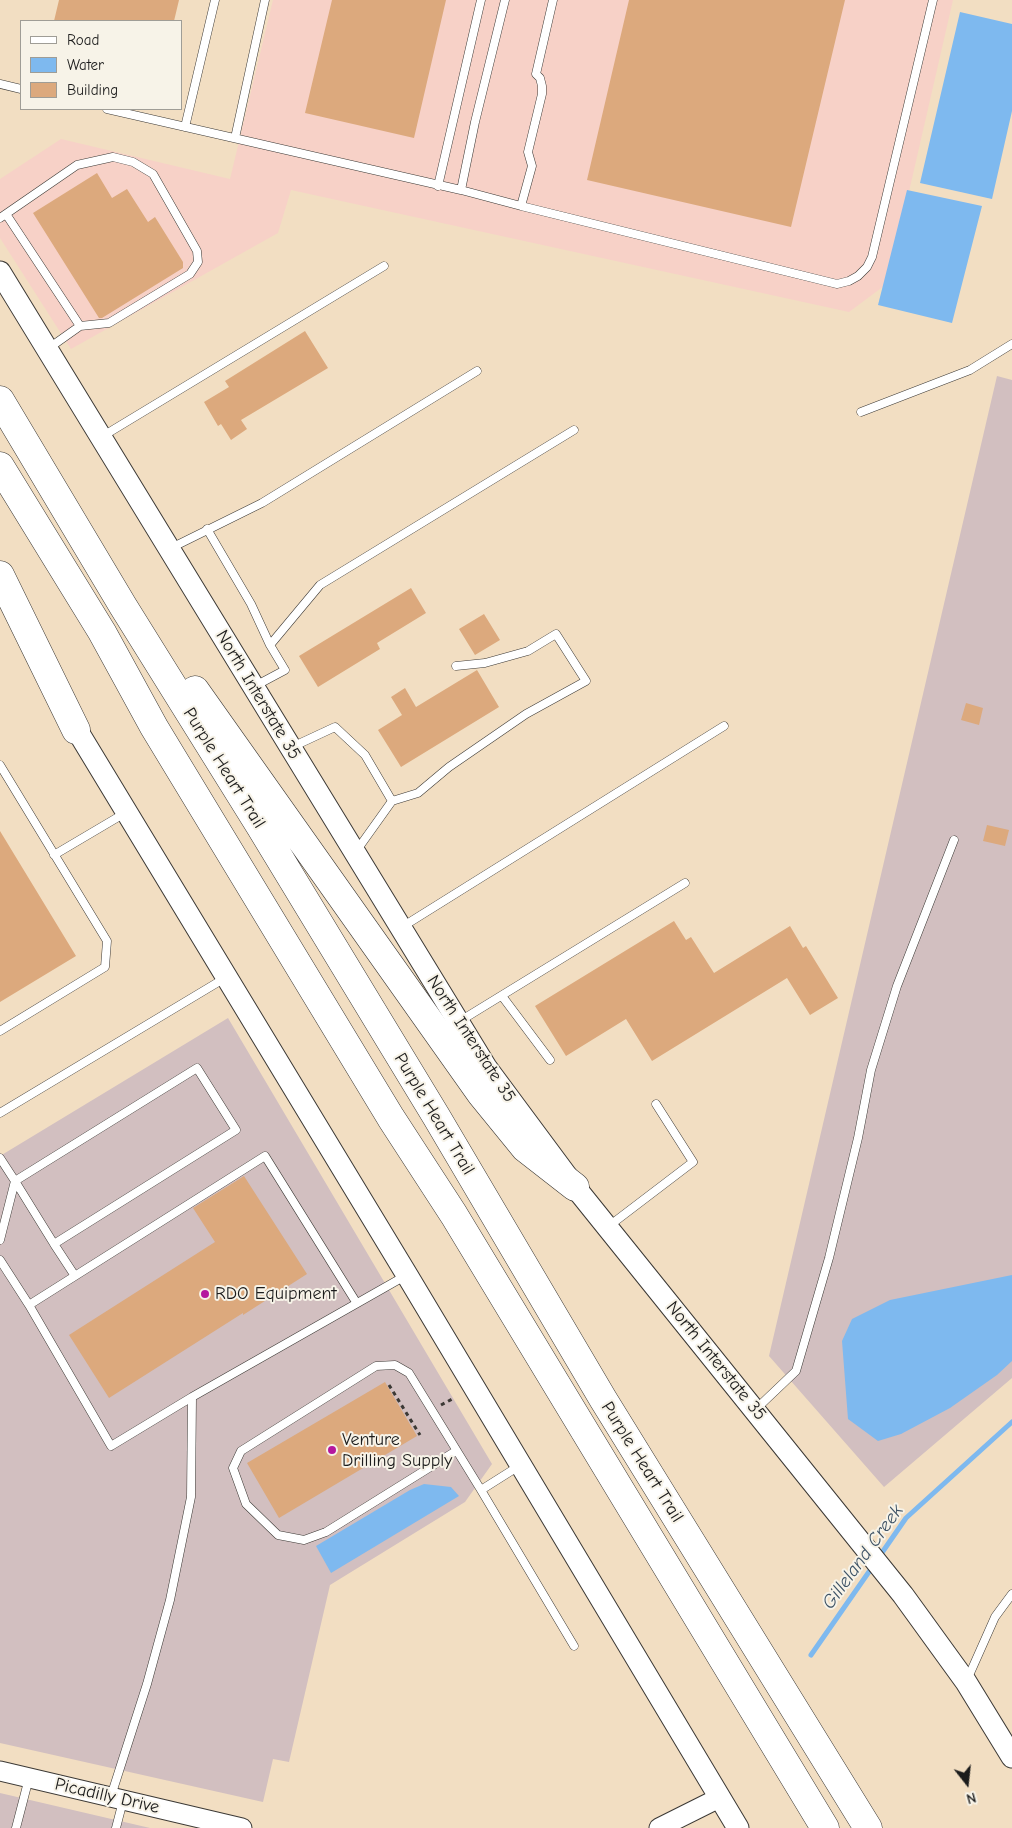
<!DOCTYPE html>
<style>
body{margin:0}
#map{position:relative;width:1012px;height:1828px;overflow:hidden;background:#f2dec2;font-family:"Comic Neue",sans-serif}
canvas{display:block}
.legend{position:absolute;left:20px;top:20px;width:162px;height:90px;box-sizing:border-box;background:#f7f3e8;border:1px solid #9f9d96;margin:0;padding:6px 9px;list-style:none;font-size:15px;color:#1c1c1c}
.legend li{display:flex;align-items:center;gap:10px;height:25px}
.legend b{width:25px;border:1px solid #9f9d96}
.north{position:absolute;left:942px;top:1758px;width:50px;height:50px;-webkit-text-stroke:4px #f7f3e8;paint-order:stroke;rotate:164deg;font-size:14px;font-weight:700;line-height:20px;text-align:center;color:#1c1c1c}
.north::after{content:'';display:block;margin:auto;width:18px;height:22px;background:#1c1c1c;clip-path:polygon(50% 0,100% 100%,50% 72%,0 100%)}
</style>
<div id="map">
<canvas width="1012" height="1828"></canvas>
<ul class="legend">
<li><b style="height:6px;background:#fff"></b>Road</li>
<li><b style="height:14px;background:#7eb9ef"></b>Water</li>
<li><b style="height:14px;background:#dca97d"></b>Building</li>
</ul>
<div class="north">N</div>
</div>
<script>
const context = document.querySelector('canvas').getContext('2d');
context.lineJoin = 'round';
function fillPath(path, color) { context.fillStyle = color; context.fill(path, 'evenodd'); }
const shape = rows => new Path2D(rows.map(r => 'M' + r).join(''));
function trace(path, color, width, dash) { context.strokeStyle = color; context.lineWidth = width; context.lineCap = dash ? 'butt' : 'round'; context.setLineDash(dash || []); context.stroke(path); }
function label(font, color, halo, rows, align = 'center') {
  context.font = font + ' "Comic Neue",sans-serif'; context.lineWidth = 4; context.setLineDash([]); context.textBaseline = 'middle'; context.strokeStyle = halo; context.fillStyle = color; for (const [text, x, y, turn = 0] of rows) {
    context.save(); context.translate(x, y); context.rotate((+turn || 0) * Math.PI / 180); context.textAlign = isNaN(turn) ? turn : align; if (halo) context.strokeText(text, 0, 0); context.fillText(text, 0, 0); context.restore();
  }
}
const built = shape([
 [273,0,953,0,888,283,849,312,291,190,278,233,71,349,0,238,0,179,61,139,230,179]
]);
const industrial = shape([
 [997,376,1012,380,1012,1378,884,1487,769,1356],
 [228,1018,492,1464,465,1502,330,1585,289,1762,273,1759,263,1802,0,1743,0,1156],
 [0,1793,150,1828,0,1828]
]);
const water = shape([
 [960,12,1012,24,1012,111,992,199,920,183],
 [907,190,982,206,952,323,878,305],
 [1012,1275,1012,1361,997,1375,950,1408,901,1434,878,1441,848,1419,842,1341,852,1319,890,1300],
 [424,1484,451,1487,459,1496,331,1573,316,1546,410,1490]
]);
const stream = shape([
 [879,1557,906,1518,1012,1422],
 [811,1655,873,1566]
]);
const building = shape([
 [59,0,179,0,174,21,54,21],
 [332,0,446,0,414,138,305,113],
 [629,0,845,0,791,227,587,180],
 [97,173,112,198,127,189,148,222,155,217,183,262,183,268,102,318,99,318,33,213],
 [305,331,328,368,241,420,247,429,231,440,221,424,218,426,204,402,229,387,225,381],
 [411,588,426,613,377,643,380,649,318,687,299,656],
 [484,614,500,640,475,655,459,629],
 [477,670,499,707,401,767,378,730,402,715,391,697,405,688,416,707],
 [966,703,983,708,979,725,961,720],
 [987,825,1009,830,1005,846,983,841],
 [0,831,76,956,0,1002],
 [674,921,686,940,691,937,714,973,790,926,803,948,806,946,838,998,810,1015,787,978,652,1061,626,1019,566,1056,535,1006],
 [244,1176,307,1274,243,1315,243,1313,109,1398,69,1335,215,1242,193,1208],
 [385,1382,417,1436,279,1518,247,1463]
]);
const path = shape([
 [389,1385,420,1435],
 [441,1405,454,1398]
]);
const service = shape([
 [505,0,475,122,461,190,521,206],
 [553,0,536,74,540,78,542,86,542,94,528,152,532,166,521,206,837,284,849,281,858,276,867,267,872,257,933,0],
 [0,84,21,89],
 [107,109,461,190],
 [185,127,215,0],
 [235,138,265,0],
 [438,186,481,0],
 [6,214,80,326],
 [0,218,77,165,113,157,133,162,153,174,197,251,198,262,190,274,109,323,80,326,49,348],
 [861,412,970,370,1012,344],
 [103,436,384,266],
 [207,529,251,604,270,645],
 [171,548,262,503,477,371],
 [255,686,285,670,270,645,320,585,574,430],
 [292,747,335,727,365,755,392,801,418,793,449,767,526,714,586,681,556,634,528,651,485,663,456,666],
 [0,765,107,941,105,967,0,1031],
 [357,850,392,801],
 [54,855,125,813],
 [402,927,724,726],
 [502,996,550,1060],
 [460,1021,685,883],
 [197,1068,236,1130,54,1244,15,1181,197,1068],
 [0,1113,225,978],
 [0,1158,15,1181,0,1240],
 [609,1226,693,1162,656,1104],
 [54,1244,75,1276],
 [0,1260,29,1305,265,1156,356,1302],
 [29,1305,111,1446,192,1397],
 [755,1410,796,1371,829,1258,858,1138,871,1070,897,986,954,840],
 [456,1451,326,1532,304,1540,278,1535,246,1504,233,1468,241,1451,376,1366,395,1365,409,1373,481,1490,519,1466],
 [481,1490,574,1646],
 [967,1680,995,1617,1012,1594],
 [111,1796,147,1684,170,1600,191,1497,192,1397,405,1276],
 [16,1828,29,1778],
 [116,1828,123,1801]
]);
const tertiary = shape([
 [0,1771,242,1828],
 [659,1828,719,1798]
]);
const secondary = shape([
 [0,272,486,1067,575,1187,903,1595,966,1682,1012,1757],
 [69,717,407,1275,738,1828]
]);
const motorway = shape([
 [0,400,123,606,260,826,436,1116,603,1399,868,1828],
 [0,466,102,632,154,727,391,1118,454,1215,825,1828],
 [0,575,76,730],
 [195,690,481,1094,525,1148,575,1187]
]);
const markers = [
 [205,1294,5,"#b5179e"],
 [332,1450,5,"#b5179e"]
];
const streetNames = [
 ["North Interstate 35",258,695,59],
 ["Purple Heart Trail",224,768,58],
 ["North Interstate 35",471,1039,57],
 ["Purple Heart Trail",434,1114,59],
 ["North Interstate 35",716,1361,51],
 ["Purple Heart Trail",642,1462,58],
 ["Picadilly Drive",107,1796,13]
];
const poiNames = [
 ["RDO Equipment",215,1294],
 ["Venture",342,1440],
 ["Drilling Supply",342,1461]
];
const waterNames = [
 ["Gilleland Creek",863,1557,-54]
];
fillPath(built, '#f7d1c7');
fillPath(industrial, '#d2bfc0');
fillPath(water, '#7eb9ef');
trace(stream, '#7eb9ef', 5);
fillPath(building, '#dca97d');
trace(service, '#3c3935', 9);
trace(tertiary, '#3c3935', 21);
trace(secondary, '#3c3935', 23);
trace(motorway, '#3c3935', 29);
trace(path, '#3c3935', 3, [4, 4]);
trace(service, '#fff', 8);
trace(tertiary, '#fff', 19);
trace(secondary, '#fff', 21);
trace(motorway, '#fff', 28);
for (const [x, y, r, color] of markers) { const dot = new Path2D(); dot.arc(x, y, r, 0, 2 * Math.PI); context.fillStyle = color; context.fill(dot); trace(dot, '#f7f3e8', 2); }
label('18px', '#1c1c1c', '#f7f3e8', streetNames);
label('18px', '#1c1c1c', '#f7f3e8', poiNames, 'left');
label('italic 19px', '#3e5366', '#f7f3e8', waterNames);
</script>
